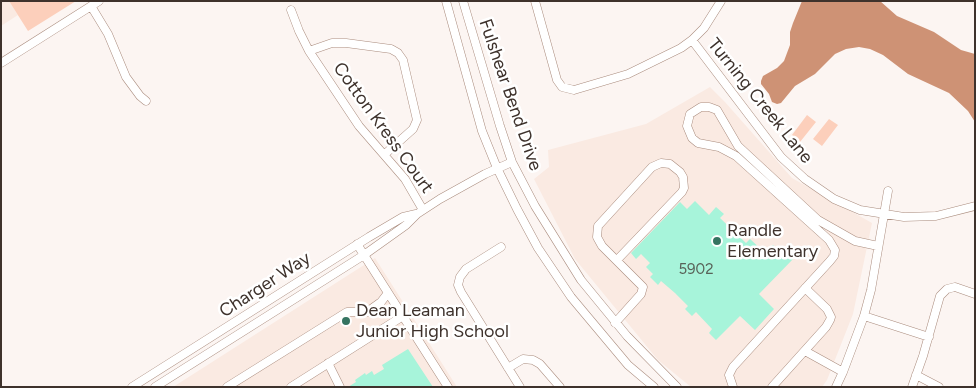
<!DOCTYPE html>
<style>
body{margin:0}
#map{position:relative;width:976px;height:388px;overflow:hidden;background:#fcf5f2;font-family:Figtree,sans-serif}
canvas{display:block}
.frame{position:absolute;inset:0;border:2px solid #3e322c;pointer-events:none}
</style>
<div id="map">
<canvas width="976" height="388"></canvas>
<div class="frame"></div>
</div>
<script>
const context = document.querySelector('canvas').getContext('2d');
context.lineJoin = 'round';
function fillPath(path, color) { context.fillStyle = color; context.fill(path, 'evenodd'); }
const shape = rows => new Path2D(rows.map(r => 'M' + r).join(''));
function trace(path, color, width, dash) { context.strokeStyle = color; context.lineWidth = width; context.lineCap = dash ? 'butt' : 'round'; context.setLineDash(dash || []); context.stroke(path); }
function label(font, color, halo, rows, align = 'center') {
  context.font = font + ' Figtree,sans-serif'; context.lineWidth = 5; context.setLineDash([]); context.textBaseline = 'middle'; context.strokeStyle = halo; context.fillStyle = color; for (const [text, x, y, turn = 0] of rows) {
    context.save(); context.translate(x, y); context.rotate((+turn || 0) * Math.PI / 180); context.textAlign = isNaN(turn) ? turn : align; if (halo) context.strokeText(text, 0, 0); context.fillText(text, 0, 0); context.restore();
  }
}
const built = shape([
 [1,1,9,1,18,15,1,26],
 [710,87,725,102,792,178,872,223,853,314,827,380,822,387,691,387,658,360,575,259,534,179,549,167,548,150,646,124],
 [375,258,457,387,173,387]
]);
const green = shape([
 [9,1,76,1,28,31],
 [807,115,816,122,800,142,792,135],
 [829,119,838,125,822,146,813,139]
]);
const water = shape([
 [802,1,880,1,897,16,934,32,961,50,975,54,975,122,968,111,949,93,908,74,883,55,870,49,859,47,846,49,835,54,815,74,795,86,781,103,777,104,772,102,769,94,761,84,761,81,763,76,777,68,784,61,790,45,790,32,793,23]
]);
const building = shape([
 [695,201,709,215,716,207,724,214,720,218,746,243,750,239,765,253,773,245,783,254,786,250,794,258,759,294,774,309,755,330,740,316,716,340,709,333,712,329,696,312,692,316,685,309,688,306,675,293,661,281,658,285,650,277,653,274,646,267,650,263,641,254,636,259,631,253,680,202,687,209],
 [408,349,433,387,348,387,356,382,355,380,365,373,366,375,372,371,374,375,384,369,382,365]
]);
const minor = shape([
 [446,1,482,131,497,168,517,209,538,248,571,297,628,365,654,387],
 [463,1,500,126,512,162,535,206,581,280,627,336,677,387],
 [535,1,557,80,562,87,574,90,628,74,681,48,692,40,704,28,721,1],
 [91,6,108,34,126,77,140,96,146,101],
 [291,10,299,31,309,51,359,126,405,179,423,210],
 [692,40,781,157,805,179,834,199,860,210,904,217,936,216,975,206],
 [309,51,332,43,346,43,391,49,398,53,403,60,417,120,413,129,385,154],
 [1,63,99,1],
 [357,244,448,387],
 [501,247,466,269,460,277,458,285,461,292,520,387],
 [864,316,929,337],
 [615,323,641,294,643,287,602,246,597,237,598,226,652,167,661,163,670,164,680,172,683,177,684,188,682,192,617,260],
 [805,351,843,372],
 [328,363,340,387],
 [508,368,523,359,533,360,540,364,560,387],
 [916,375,939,387],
 [132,387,369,237,403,217,416,214],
 [155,387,364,255,406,225,417,214,440,199,485,174,512,162],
 [227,387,347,312,367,312,381,302,388,293],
 [291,387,403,316],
 [733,387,729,375,733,367,830,261,834,256,835,250,829,240,736,156,719,147,698,143,692,138,687,126,690,114,701,107,709,107,717,110,738,146,818,220,855,241,878,246],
 [772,387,826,327,830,320,831,317,827,309,805,288],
 [836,387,843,372,864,316,871,290,888,191],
 [912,387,923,356,940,296,947,289,955,287,975,294]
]);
const markers = [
 [717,241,5,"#357461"],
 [346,321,5,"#357461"]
];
const numberNames = [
 ["5902",696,270]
];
const streetNames = [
 ["Fulshear Bend Drive",510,95,71],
 ["Turning Creek Lane",760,101,51],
 ["Cotton Kress Court",383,128,54],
 ["Charger Way",265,285,-33]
];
const poiNames = [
 ["Randle",727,231],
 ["Elementary",727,252],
 ["Dean Leaman",356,311],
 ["Junior High School",356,332]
];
fillPath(built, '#faeae2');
fillPath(green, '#fccfbb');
fillPath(water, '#ce9275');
fillPath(building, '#a7f4da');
trace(minor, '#aa8c7e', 9);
trace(minor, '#fff', 8);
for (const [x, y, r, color] of markers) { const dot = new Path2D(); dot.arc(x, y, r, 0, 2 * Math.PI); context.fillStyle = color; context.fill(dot); trace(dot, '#fff', 2); }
label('15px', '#586258', null, numberNames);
label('18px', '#3e322c', '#fff', streetNames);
label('18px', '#3e322c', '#fff', poiNames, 'left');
</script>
